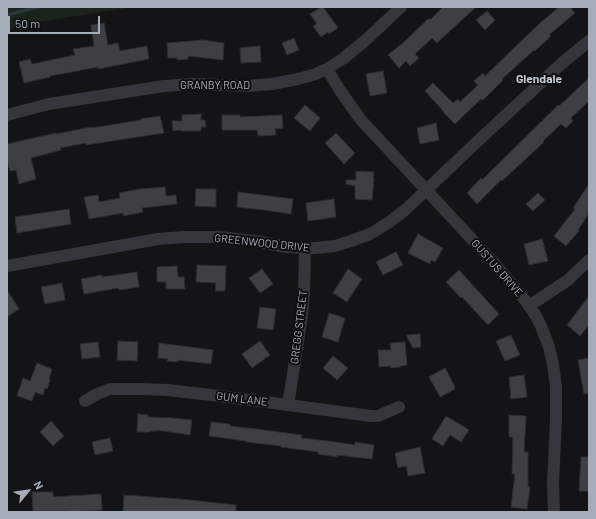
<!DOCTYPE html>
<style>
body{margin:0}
#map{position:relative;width:596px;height:519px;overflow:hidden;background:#141416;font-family:Barlow,sans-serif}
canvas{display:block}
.frame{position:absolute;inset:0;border:8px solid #a4adb7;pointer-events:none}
.north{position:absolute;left:8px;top:471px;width:40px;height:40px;-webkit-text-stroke:3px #0f0f11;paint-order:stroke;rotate:61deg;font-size:11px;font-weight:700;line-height:16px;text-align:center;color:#a4adb7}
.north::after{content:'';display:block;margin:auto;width:14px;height:18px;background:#a4adb7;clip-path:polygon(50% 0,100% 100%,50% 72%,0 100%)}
.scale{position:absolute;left:8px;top:16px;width:92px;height:18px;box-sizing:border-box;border:2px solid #a4adb7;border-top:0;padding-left:5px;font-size:12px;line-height:14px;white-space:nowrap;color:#a4adb7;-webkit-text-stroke:3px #0f0f11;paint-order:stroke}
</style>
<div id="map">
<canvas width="596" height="519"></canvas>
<div class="frame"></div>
<div class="north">N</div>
<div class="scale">50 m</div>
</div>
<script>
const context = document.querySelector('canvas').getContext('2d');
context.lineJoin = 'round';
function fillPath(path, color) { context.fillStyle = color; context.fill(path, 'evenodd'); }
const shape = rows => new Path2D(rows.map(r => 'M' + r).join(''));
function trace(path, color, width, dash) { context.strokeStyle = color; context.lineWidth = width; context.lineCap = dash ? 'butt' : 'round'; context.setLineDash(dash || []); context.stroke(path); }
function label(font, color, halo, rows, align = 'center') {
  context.font = font + ' Barlow,sans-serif'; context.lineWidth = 4; context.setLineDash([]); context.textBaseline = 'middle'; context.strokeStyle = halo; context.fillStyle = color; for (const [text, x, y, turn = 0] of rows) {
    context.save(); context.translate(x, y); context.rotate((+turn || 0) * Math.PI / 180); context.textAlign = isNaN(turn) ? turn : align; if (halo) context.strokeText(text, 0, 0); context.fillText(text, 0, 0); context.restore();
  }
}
const green = shape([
 [7,7,134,7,19,25,7,31]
]);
const stream = shape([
 [7,15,39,7]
]);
const building = shape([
 [321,7,323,7,338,28,329,34,328,32,321,37,313,26,317,24,310,14,321,7],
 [443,7,476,7,437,43,432,38,415,54,419,58,410,66,406,61,399,68,388,55,404,42,429,18,430,20,443,7],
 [559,7,570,7,575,13,549,35,551,36,535,51,534,50,502,79,503,80,483,100,481,99,455,124,443,112,444,112,425,91,433,83,453,103,458,99,460,102,478,85,474,81,483,73,485,76,539,24,559,7],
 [487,11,495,20,485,30,476,20,487,11],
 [104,23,108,45,118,43,120,51,147,46,149,59,98,69,98,67,50,76,50,77,24,83,19,62,30,59,32,64,75,55,73,49,94,46,91,25,104,23],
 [294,38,299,50,287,55,282,43,294,38],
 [203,40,224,43,223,60,188,56,188,59,177,60,177,58,168,58,167,43,203,40],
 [260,46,261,62,241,63,240,48,260,46],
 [383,71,387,93,370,96,366,74,383,71],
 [589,78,589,101,571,118,573,121,566,128,561,124,543,141,544,142,502,181,501,180,477,204,467,193,481,178,482,180,558,105,559,106,589,78],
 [305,105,320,118,310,131,294,118,305,105],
 [201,114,201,120,205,120,206,127,201,127,201,131,181,131,181,130,173,131,172,121,182,121,182,115,201,114],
 [222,115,240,115,240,117,282,115,283,128,275,129,276,135,258,136,257,130,222,130,222,115],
 [160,116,164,133,86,145,86,143,60,148,61,150,31,158,36,179,19,184,16,170,10,171,7,160,7,144,56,133,56,134,91,127,92,128,141,120,141,119,160,116],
 [436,123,439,140,420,144,417,128,436,123],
 [336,133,355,153,344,164,325,143,336,133],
 [356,171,374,172,373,178,374,178,372,200,355,199,355,186,346,184,346,180,356,180,356,171],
 [589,184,589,213,578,230,579,231,566,246,554,236,575,209,573,208,589,184],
 [165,187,166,196,176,195,177,204,142,208,143,212,123,216,123,213,89,219,84,197,98,195,99,202,120,198,119,193,139,189,165,187],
 [196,189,216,189,216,207,195,206,196,189],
 [238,192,293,199,291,214,264,210,237,207,238,192],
 [538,193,545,200,533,211,526,204,538,193],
 [334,199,336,217,308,221,306,203,334,199],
 [69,209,71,224,17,233,15,217,69,209],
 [418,234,443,248,435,262,431,260,430,264,408,253,418,234],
 [542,239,548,261,529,265,524,244,542,239],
 [396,252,403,265,383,275,376,262,396,252],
 [197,265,226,266,225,291,215,291,216,283,196,282,197,265],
 [177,266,178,277,184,277,185,289,166,289,166,282,157,282,157,267,177,266],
 [262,269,273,284,260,293,249,278,262,269],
 [348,269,362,279,347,302,333,293,348,269],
 [459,270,499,314,488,325,462,297,461,298,446,282,459,270],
 [137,272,139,287,119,290,118,288,84,294,81,279,102,275,102,277,137,272],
 [62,283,65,300,45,304,41,287,62,283],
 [7,290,19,309,7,317,7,290],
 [589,296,589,325,580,336,567,325,589,296],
 [260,307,276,309,273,330,257,328,260,307],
 [329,313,345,318,338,342,322,337,329,313],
 [420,334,421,347,413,348,406,335,420,334],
 [511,335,520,355,505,361,496,341,511,335],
 [118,341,138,342,137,361,117,360,118,341],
 [260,341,270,355,252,368,242,354,260,341],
 [98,342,100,357,82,359,80,344,98,342],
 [405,342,407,365,401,366,401,367,391,368,391,366,379,367,378,350,391,350,390,343,405,342],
 [159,343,213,350,211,364,178,360,178,362,167,361,168,359,158,358,159,343],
 [333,356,348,368,337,380,323,368,333,356],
 [589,358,589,393,584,394,578,360,589,358],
 [37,363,52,369,49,379,50,380,47,389,45,388,43,395,35,392,32,401,17,396,23,378,30,381,37,363],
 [445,368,454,385,455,389,440,397,429,377,445,368],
 [524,375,527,397,511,399,509,377,524,375],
 [138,414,148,415,148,417,172,418,192,420,190,435,157,430,157,431,150,431,150,432,137,432,138,414],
 [509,415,526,416,524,452,528,452,528,487,530,487,527,509,511,507,515,474,512,474,513,437,509,437,509,415],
 [446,416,469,430,461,442,450,435,443,446,432,439,446,416],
 [51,421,64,436,53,446,40,432,51,421],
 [211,422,230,424,230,426,256,429,302,435,301,438,328,441,355,445,355,442,374,445,372,459,337,455,337,457,318,454,318,452,281,447,281,446,246,442,246,441,209,436,211,422],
 [110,438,113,451,95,455,92,442,110,438],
 [420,447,425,473,408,476,406,466,398,468,395,453,420,447],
 [581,457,589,457,589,491,579,491,581,457],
 [32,492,53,492,53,497,101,494,102,510,68,512,67,512,67,511,33,511,32,492],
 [124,495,181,499,236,505,236,512,123,512,124,495]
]);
const minor = shape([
 [327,69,341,92,361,120,495,264,525,300,536,316,541,326,549,347,553,364,556,387,556,419,553,484,554,512],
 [7,115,49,104,164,86,194,84,246,86,272,84,298,79,313,75,327,69,344,58,367,39,401,7],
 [7,266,158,239,184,237,219,237,255,241,287,247,305,248,315,248,335,246,351,241,370,234,388,223,404,211,480,139,561,64,589,41],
 [529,306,568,280,589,260],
 [85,401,97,394,110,389,143,389,167,390,220,396,371,416,378,416,399,407],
 [288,405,302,316,304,293,305,248]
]);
const streetNames = [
 ["GRANBY ROAD",215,85],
 ["GREENWOOD DRIVE",262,243,6],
 ["GUSTUS DRIVE",497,268,49],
 ["GREGG STREET",299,327,-83],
 ["GUM LANE",242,399,7]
];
const neighbourhoodNames = [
 ["Glendale",539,79]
];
fillPath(green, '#1b241b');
trace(stream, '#29363b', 3.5);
fillPath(building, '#3e3f43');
trace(building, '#2d2e32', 1);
trace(minor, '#34363b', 12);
label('11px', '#a4adb7', '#0f0f11', streetNames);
label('bold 12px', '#c5cbd3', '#0f0f11', neighbourhoodNames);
</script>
